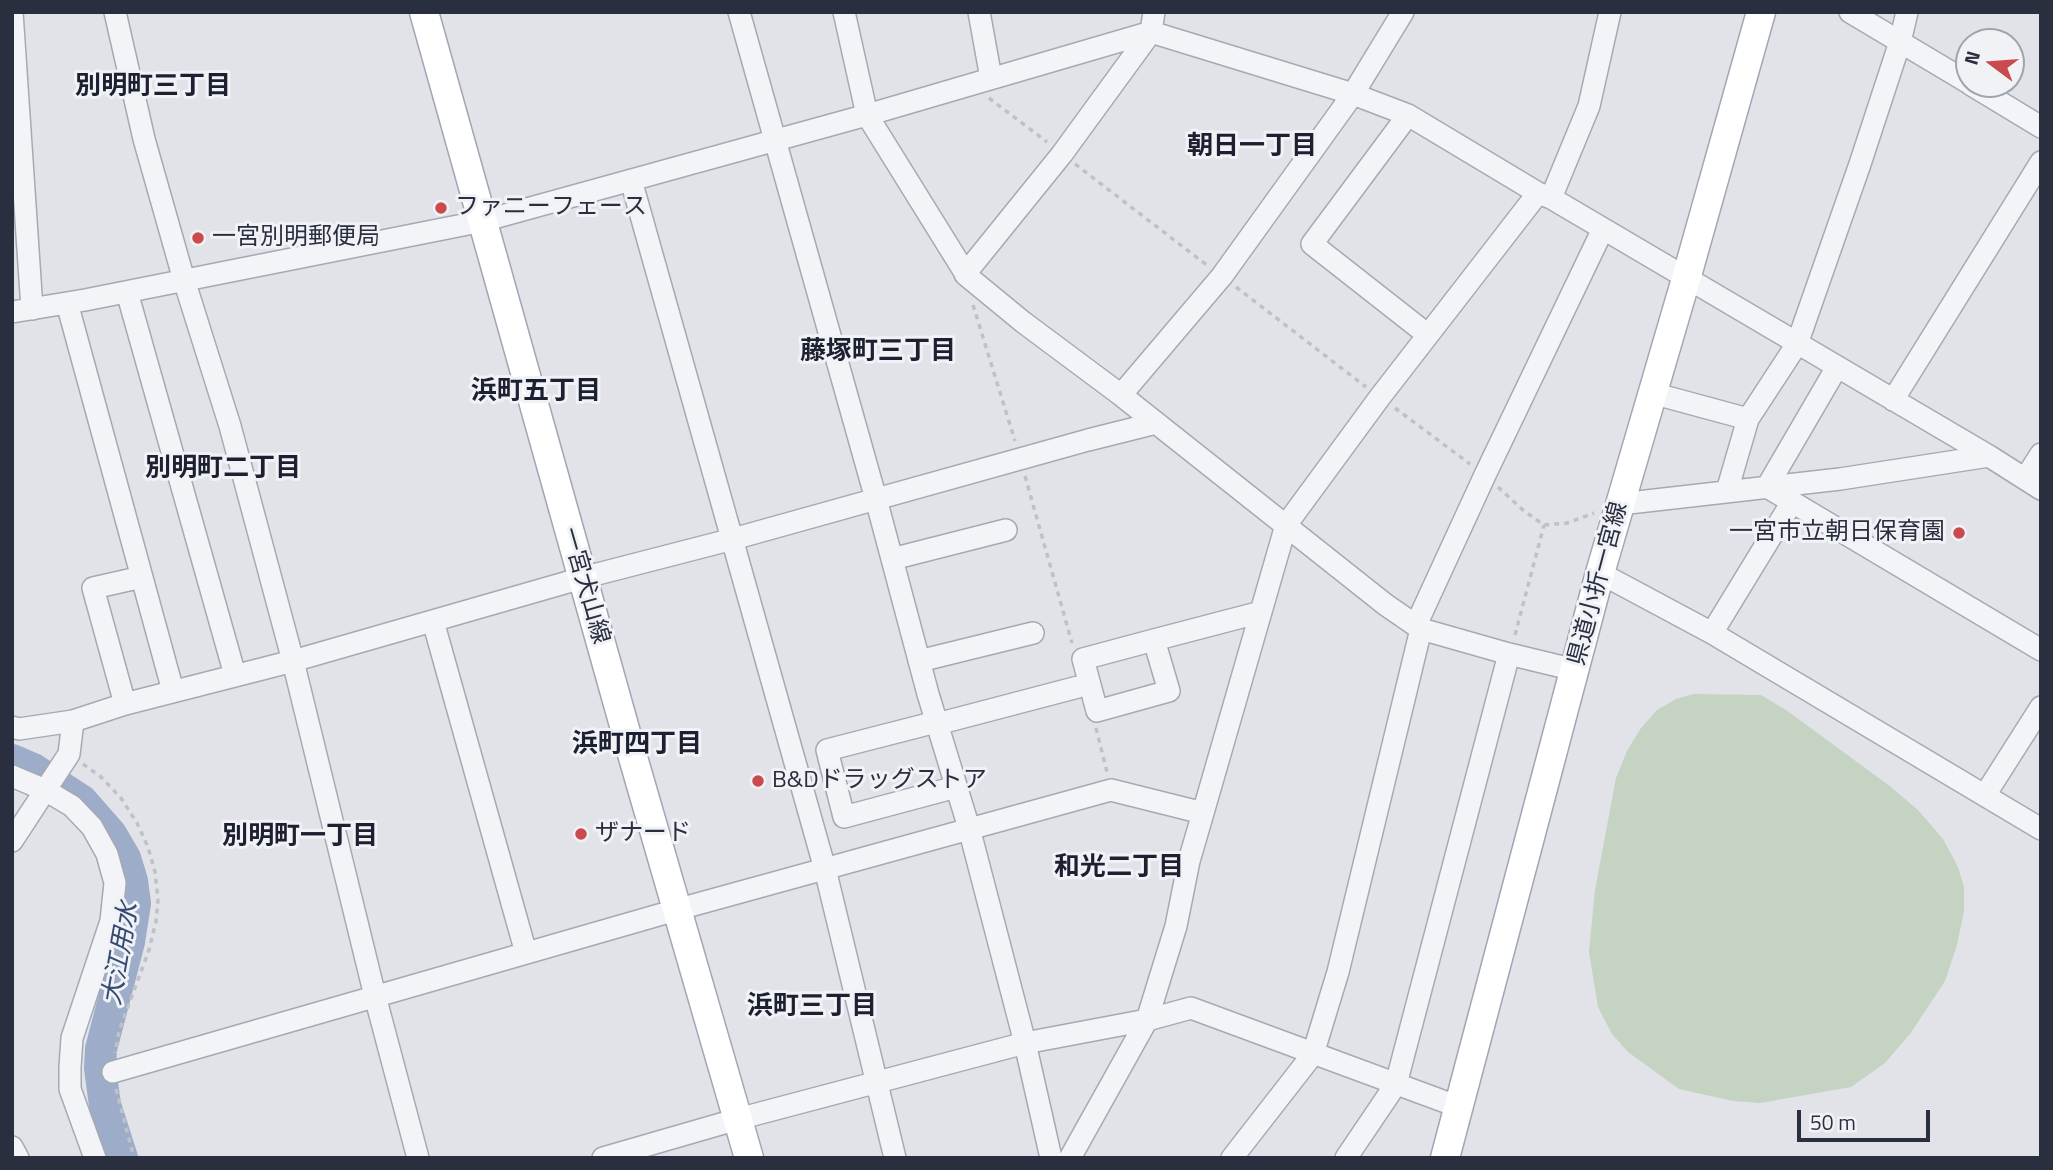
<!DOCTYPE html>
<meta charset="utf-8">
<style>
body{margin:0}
#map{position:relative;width:2053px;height:1170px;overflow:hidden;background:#e1e3e9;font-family:"Titillium Web",sans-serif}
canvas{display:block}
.frame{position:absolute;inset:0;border:14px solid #2a2f40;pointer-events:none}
.north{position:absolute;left:1955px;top:28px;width:70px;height:70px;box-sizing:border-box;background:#f0f2f6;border:2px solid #a1a4ad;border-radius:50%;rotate:286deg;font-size:19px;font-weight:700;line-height:28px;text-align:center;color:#2a2f40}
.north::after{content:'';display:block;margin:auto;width:24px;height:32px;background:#ca4a4d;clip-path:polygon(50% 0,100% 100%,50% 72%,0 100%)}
.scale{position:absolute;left:1797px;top:1110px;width:133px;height:32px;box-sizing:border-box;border:4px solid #2a2f40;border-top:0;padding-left:9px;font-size:21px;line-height:24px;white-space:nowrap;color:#2a2f40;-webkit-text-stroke:5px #f0f2f6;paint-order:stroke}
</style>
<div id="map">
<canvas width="2053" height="1170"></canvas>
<div class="frame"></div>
<div class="north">N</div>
<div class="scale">50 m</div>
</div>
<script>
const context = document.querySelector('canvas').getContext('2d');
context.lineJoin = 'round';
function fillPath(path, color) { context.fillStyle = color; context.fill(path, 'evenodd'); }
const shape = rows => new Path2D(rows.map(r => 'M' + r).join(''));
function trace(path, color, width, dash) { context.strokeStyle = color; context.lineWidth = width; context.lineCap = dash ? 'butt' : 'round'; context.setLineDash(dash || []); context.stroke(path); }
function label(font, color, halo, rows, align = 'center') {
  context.font = font + ' "Titillium Web","Noto Sans JP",sans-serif'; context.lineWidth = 6; context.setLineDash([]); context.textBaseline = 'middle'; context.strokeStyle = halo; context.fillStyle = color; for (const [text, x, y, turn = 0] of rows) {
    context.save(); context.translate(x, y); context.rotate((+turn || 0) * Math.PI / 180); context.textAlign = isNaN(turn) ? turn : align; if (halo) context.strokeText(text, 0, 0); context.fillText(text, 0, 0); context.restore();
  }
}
const green = shape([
 [1694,694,1761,695,1789,712,1891,787,1918,810,1943,839,1958,867,1964,887,1964,911,1957,945,1945,981,1910,1034,1885,1063,1851,1087,1760,1103,1733,1101,1679,1089,1628,1052,1612,1034,1598,1007,1589,952,1595,890,1616,778,1627,751,1641,728,1657,710,1676,699]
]);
const river = shape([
 [12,760,33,769,82,801,111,834,125,858,132,881,135,903,129,942,101,1049,100,1068,105,1105,122,1158]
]);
const path = shape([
 [989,98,1047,142],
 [1075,164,1208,266],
 [1236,287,1366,387],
 [973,305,1015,441],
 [1395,408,1470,464],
 [1025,476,1072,643],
 [1498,487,1524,511,1544,525,1567,523,1594,513],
 [1515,635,1544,525],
 [1096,728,1107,772],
 [83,764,101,777,121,798,137,823,148,847,155,872,158,900,156,921,149,950,119,1031,115,1053],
 [116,1089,134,1158]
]);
const minor = shape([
 [12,12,32,309],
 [115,12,144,139,184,280,230,426,293,661,375,996,418,1158],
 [739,12,876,499,928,694,969,828,1025,1043,1051,1158],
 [844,12,867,115,967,276,1023,322,1121,395,1386,605,1421,629,1509,654,1575,670],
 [979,12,991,78],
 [1850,12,1969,83],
 [1970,84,2041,127],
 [1408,115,1312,244,1428,335],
 [631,180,825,869,895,1158],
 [1551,198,1589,106,1610,12],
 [965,274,1062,154,1151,32,1154,12],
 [127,292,235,675],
 [67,303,173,691],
 [12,312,85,300,483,221,867,115,1151,32,1353,94,1408,115,1538,193,1551,198,1989,456,2041,489],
 [1837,367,1767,487,2041,650],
 [1652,393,1748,419],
 [1121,395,1222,276,1353,94,1403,12],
 [1893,400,2041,162],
 [2025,479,2041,454],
 [1727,491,1748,419,1797,344,1860,164,1900,42,1907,12],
 [1620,504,1840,479,1989,456],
 [892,559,1006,530],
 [1600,573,1712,633,2041,829],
 [433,621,526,953],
 [1416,625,1485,475,1603,229],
 [1712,633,1792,502],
 [1154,640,1169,691,1097,711,1083,659,1154,640,1261,612],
 [919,661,1033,633],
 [125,704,93,588,142,577],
 [936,722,827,750,844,817,956,787],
 [937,724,1078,687],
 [12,727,19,729,73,721],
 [12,776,45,790,72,806,92,827,107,854,115,883,111,921,72,1038,70,1067,70,1089,95,1158],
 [1985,795,2041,707],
 [12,841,69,754,73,721,125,704,293,661,582,578,733,539,1088,440,1156,423],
 [113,1072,690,906,1111,790,1203,813],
 [12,1147,18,1158],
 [603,1158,738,1119,1025,1043,1147,1020,1191,1008,1459,1107],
 [1070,1158,1147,1020,1176,926,1189,861,1203,813,1286,525,1380,397,1538,193],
 [1232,1158,1313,1054,1338,972,1421,629],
 [1346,1158,1396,1084,1509,654]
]);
const major = shape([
 [424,12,632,754,749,1158],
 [1445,1158,1600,573,1686,279,1761,12]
]);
const markers = [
 [441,208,7,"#ca4a4d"],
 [198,238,7,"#ca4a4d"],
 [1959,533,7,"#ca4a4d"],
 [758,781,7,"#ca4a4d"],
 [581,834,7,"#ca4a4d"]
];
const poiNames = [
 ["ファニーフェース",455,208],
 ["一宮別明郵便局",212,238],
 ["一宮市立朝日保育園",1945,533,"right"],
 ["B&Dドラッグストア",772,781],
 ["ザナード",595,834]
];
const streetNames = [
 ["県道小折一宮線",1599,584,-75],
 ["一宮犬山線",584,586,74]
];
const neighbourhoodNames = [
 ["別明町三丁目",153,88],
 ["朝日一丁目",1252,148],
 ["藤塚町三丁目",878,353],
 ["浜町五丁目",536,393],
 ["別明町二丁目",223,470],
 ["浜町四丁目",637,746],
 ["別明町一丁目",300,838],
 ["和光二丁目",1119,869],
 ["浜町三丁目",812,1008]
];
const waterNames = [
 ["大江用水",122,954,-80]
];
fillPath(green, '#c4d3c2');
trace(river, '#9dacc8', 32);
trace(minor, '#a6a9b3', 24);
trace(major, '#a0a6b4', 31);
trace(path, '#bfc1c7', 3.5, [5, 5]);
trace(minor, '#f3f4f7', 21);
trace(major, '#fff', 28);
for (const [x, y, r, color] of markers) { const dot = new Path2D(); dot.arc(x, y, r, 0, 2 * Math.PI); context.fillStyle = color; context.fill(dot); trace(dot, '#f0f2f6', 2.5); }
label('24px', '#2a2f40', '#f0f2f6', poiNames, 'left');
label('24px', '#2a2f40', '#f0f2f6', streetNames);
label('bold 26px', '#1c2031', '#f0f2f6', neighbourhoodNames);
label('italic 26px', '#354973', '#f0f2f6', waterNames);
</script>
